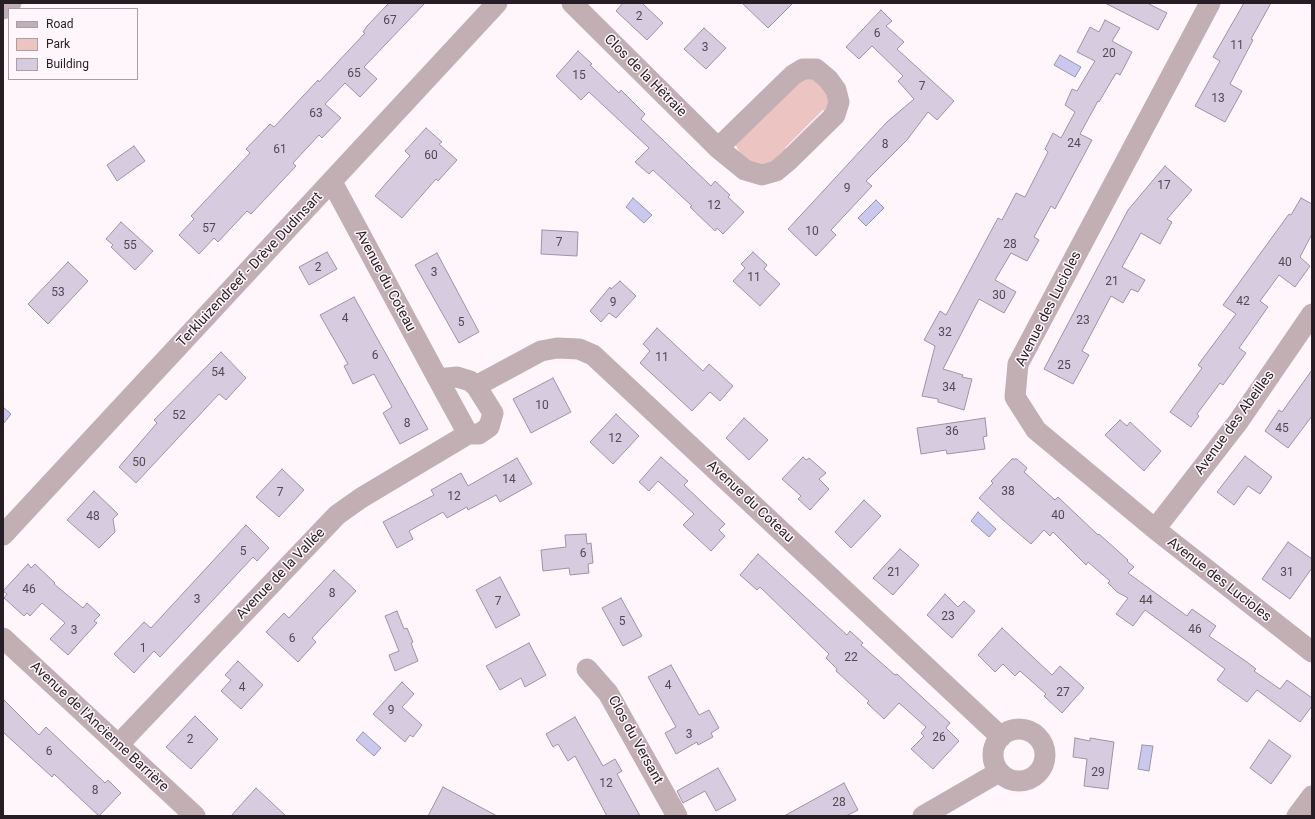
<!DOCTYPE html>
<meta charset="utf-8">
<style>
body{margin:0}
#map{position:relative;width:1315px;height:819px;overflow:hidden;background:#fff6fc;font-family:Roboto,sans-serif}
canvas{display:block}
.frame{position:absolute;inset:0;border:4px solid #261e24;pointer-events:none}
.legend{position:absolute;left:8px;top:8px;width:130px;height:72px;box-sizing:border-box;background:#fff6fc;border:1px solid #a8a0a6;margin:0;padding:5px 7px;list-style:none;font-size:12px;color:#261e24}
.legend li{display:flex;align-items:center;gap:8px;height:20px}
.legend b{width:20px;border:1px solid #a8a0a6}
</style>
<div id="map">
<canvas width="1315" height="819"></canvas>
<div class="frame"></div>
<ul class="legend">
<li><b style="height:5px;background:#c2afb4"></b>Road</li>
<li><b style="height:11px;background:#ecc5c2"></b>Park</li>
<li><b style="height:11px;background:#d7cbe0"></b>Building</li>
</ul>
</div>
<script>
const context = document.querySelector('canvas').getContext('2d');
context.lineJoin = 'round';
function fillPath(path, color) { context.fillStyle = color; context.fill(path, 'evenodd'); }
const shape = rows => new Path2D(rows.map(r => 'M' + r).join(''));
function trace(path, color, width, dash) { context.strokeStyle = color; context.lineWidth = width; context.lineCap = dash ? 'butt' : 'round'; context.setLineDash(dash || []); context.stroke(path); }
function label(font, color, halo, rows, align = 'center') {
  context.font = font + ' Roboto,sans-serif'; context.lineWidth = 3; context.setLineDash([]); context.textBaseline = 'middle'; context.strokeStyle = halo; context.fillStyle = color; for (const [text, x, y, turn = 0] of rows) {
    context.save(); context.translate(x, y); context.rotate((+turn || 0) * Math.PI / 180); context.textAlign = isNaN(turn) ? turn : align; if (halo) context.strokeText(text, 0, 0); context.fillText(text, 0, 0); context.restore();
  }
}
const green = shape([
 [814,76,831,92,828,113,823,110,785,148,789,154,760,167,743,159,735,144,793,81]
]);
const water = shape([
 [1060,55,1081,67,1075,77,1054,65,1060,55],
 [633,198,652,215,644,223,626,207,633,198],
 [876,200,884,208,866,226,858,218,876,200],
 [3,407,11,414,4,423,3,422,3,407],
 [978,512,996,529,989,537,971,521,978,512],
 [363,732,381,748,374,756,356,740,363,732],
 [1142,745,1153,746,1149,771,1138,769,1142,745]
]);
const building = shape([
 [389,3,425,3,364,67,377,79,360,97,345,83,325,104,341,118,322,138,319,135,293,163,296,166,251,214,247,211,218,242,214,238,199,254,179,235,194,219,191,216,250,153,246,149,270,124,274,127,318,80,319,82,365,33,363,32,367,26,389,3],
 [623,3,642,3,663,23,647,40,616,11,623,3],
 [742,3,793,3,768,28,742,3],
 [1105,3,1147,3,1167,13,1158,30,1105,3],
 [1244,3,1271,3,1251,39,1253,40,1230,84,1242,91,1225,122,1195,106,1220,61,1213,57,1244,3],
 [881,10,892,21,886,26,904,42,897,49,954,101,937,120,928,112,907,140,866,181,872,186,831,230,836,235,816,256,788,229,887,122,914,99,898,81,903,76,872,46,859,59,846,47,881,10],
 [1105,20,1120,28,1112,41,1132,52,1120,75,1116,73,1099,102,1098,101,1080,134,1092,140,1055,209,1051,206,1034,237,1039,240,1027,261,1011,253,995,280,1016,292,1004,313,979,299,943,369,963,375,962,377,972,379,964,410,938,402,938,399,922,396,935,346,924,340,940,311,946,315,998,218,1002,220,1016,193,1025,197,1048,152,1045,149,1053,133,1061,138,1075,112,1065,105,1072,89,1077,91,1095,61,1077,52,1090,27,1099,32,1105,20],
 [704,28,726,48,706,69,684,49,704,28],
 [578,51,592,64,590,65,619,93,621,90,645,114,641,119,711,186,715,181,730,195,728,197,744,212,723,234,717,228,715,231,690,207,692,206,653,170,649,174,635,162,649,148,589,92,581,100,556,76,578,51],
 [426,128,442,142,439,144,457,160,438,181,436,179,402,218,375,196,410,156,405,151,426,128],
 [134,146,145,161,117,181,107,165,134,146],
 [1165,166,1192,190,1167,219,1172,222,1160,244,1141,233,1122,267,1145,280,1138,292,1131,289,1123,303,1111,296,1082,351,1089,355,1073,384,1044,369,1128,210,1165,166],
 [1301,198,1312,204,1312,234,1300,257,1310,266,1295,287,1279,275,1260,301,1268,307,1239,348,1246,353,1223,385,1220,383,1197,414,1199,416,1191,427,1170,412,1202,368,1198,365,1236,314,1223,305,1289,214,1291,215,1301,198],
 [121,222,153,251,135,270,111,247,113,245,106,239,121,222],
 [542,230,578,232,577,256,541,254,542,230],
 [327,252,337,269,309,285,299,267,327,252],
 [753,252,767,265,764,269,780,284,760,306,733,281,745,268,741,264,753,252],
 [437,253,479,332,459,343,415,265,437,253],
 [68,262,88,281,48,324,28,304,68,262],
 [620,281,636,296,616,318,609,313,601,322,590,311,610,287,611,289,620,281],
 [354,297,428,429,400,444,383,413,392,407,374,374,353,384,344,366,348,364,320,315,354,297],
 [657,328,703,371,709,364,733,386,720,401,710,392,692,411,640,363,650,351,643,344,657,328],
 [221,352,246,378,226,400,219,394,136,483,119,467,157,423,154,420,221,352],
 [1312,370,1312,416,1288,448,1265,431,1279,410,1282,412,1312,370],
 [553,378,571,412,531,433,513,399,553,378],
 [616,414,639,436,613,464,590,442,616,414],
 [744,418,768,440,749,460,726,438,744,418],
 [985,418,987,436,983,437,985,449,947,454,946,450,921,454,917,428,985,418],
 [1120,420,1127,426,1130,422,1161,451,1144,471,1105,435,1120,420],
 [1245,456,1272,477,1260,494,1248,486,1234,505,1217,492,1245,456],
 [661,457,688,481,684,485,725,524,719,530,725,536,711,551,683,525,694,514,658,481,649,491,639,482,661,457],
 [803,457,806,460,809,458,826,473,819,479,829,489,810,510,798,499,801,496,782,479,803,457],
 [517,458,532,484,500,502,496,495,468,510,467,507,447,518,443,512,409,531,413,539,397,548,383,522,434,495,431,490,461,473,468,486,517,458],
 [1012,459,1017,459,1027,468,1024,472,1055,500,1058,497,1098,535,1099,534,1128,560,1127,561,1134,567,1128,573,1187,616,1192,609,1216,626,1209,636,1247,662,1256,669,1254,671,1280,689,1287,680,1312,698,1312,706,1300,722,1257,690,1247,702,1217,680,1225,669,1145,610,1133,626,1116,614,1128,598,1117,592,1108,583,1110,581,1088,562,1086,565,1053,532,1050,536,1044,530,1031,544,1003,520,979,498,993,483,991,481,1012,459],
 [282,469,304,490,279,517,256,497,282,469],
 [94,491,118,514,113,519,115,532,99,548,67,520,94,491],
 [864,500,881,516,851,548,835,532,864,500],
 [246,525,269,548,257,561,253,557,160,657,154,651,134,673,114,654,144,622,151,628,246,525],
 [586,534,587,544,591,543,593,563,588,564,589,573,570,575,569,568,543,571,541,550,566,547,565,535,586,534],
 [1288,542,1312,559,1312,568,1290,599,1262,579,1288,542],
 [900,549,919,565,893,595,873,578,900,549],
 [758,554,847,635,850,631,863,643,861,645,895,675,897,674,950,723,946,728,959,741,933,769,911,749,924,736,921,733,926,727,899,703,884,719,867,703,869,701,836,671,837,669,826,658,829,654,760,587,757,590,740,575,758,554],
 [28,564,31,568,35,564,55,583,54,584,83,608,87,603,100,615,94,621,97,623,68,655,50,639,65,623,42,603,30,616,27,613,24,616,4,598,7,594,3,591,28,564],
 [334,570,356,591,312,638,316,642,298,662,266,632,284,613,289,618,334,570],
 [500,577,520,615,496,628,476,590,500,577],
 [945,594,958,607,964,601,975,611,952,638,927,615,945,594],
 [621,598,642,636,623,646,602,608,621,598],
 [397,611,404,629,407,628,413,642,411,643,418,661,395,671,389,655,399,651,385,616,397,611],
 [1002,628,1052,675,1060,666,1084,688,1062,713,1044,696,1046,694,1020,671,1015,676,1003,664,995,672,978,655,1002,628],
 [529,643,546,675,525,687,521,678,500,690,486,666,529,643],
 [238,661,263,685,241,709,221,691,231,680,225,675,238,661],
 [671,665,699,715,709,710,719,728,711,733,713,737,698,745,697,742,676,754,665,733,676,727,648,677,671,665],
 [402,682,414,694,402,707,422,725,413,737,410,735,405,742,373,714,402,682],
 [3,699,39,735,46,727,105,783,108,780,121,793,99,816,54,774,52,777,3,732,3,699],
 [195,716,218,739,191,769,166,747,195,716],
 [575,717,603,766,615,759,622,771,617,774,640,816,607,816,575,756,568,761,558,744,553,747,546,734,575,717],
 [1075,738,1090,741,1090,738,1114,742,1108,789,1084,786,1087,759,1073,757,1075,738],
 [1269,740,1291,756,1271,784,1250,768,1269,740],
 [718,768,736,800,716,811,705,791,683,803,677,791,718,768],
 [844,783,858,810,846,816,784,816,844,783],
 [443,787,497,816,428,816,443,787],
 [256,788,286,816,231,816,256,788]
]);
const minor = shape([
 [572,3,718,148,745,170,762,175,776,171,788,161,835,115,839,102,836,90,828,79,816,69,803,69,793,75,718,148],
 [1210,3,1018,364,1015,397,1036,430,1155,529,1312,652],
 [3,9,11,3],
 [332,182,438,379],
 [457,377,470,381,476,386,493,413,489,427,479,434,468,434,438,379,457,377],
 [476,386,541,351,557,348,579,349,593,355,1001,737],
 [1155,529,1238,422,1312,314],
 [3,535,497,3],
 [3,638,195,816],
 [587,669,608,693,677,816],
 '993 755a26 26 0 1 1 52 0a26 26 0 1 1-52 0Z',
 [119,744,337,515,361,498,468,434],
 [923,816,999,772],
 [1297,816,1312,796]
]);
const numberNames = [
 ["2",639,17],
 ["67",390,21],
 ["6",877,34],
 ["11",1237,46],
 ["3",705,48],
 ["20",1109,54],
 ["65",354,74],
 ["15",579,76],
 ["7",922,87],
 ["13",1218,99],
 ["63",316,114],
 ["24",1074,144],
 ["8",885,145],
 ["61",280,150],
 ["60",431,156],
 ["17",1164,186],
 ["9",847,189],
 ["12",714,206],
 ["57",209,229],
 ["10",812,232],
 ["7",559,243],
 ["28",1010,245],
 ["55",130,246],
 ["40",1285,263],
 ["2",318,268],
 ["3",434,273],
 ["11",754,278],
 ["21",1112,282],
 ["53",58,293],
 ["30",999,296],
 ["42",1243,302],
 ["9",613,303],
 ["4",345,319],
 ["23",1083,321],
 ["5",461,323],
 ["32",945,333],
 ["6",375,356],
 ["11",662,358],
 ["25",1064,366],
 ["54",218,373],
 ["34",949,388],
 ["10",542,406],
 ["52",179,416],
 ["8",407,424],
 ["45",1282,429],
 ["36",952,432],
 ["12",615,439],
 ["50",139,463],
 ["14",509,480],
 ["38",1008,492],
 ["7",280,493],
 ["12",454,497],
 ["40",1058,516],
 ["48",93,517],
 ["5",243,552],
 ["6",583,554],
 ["21",894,573],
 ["31",1287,573],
 ["46",29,590],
 ["8",332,594],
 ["3",197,600],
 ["44",1146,601],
 ["7",498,602],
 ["23",948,617],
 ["5",622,622],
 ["46",1195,630],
 ["3",74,631],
 ["6",292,639],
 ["1",143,649],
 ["22",851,658],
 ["4",668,686],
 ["4",242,688],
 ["27",1063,693],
 ["9",391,711],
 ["3",689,735],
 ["26",939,738],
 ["2",190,740],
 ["6",49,752],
 ["29",1098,773],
 ["12",606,784],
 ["8",95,791],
 ["28",839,803]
];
const streetNames = [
 ["Clos de la Hêtraie",645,76,45],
 ["Terkluizendreef - Drève Dudinsart",250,270,-47],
 ["Avenue du Coteau",385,281,62],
 ["Avenue des Lucioles",1049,309,-63],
 ["Avenue des Abeilles",1235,423,-54],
 ["Avenue du Coteau",750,502,43],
 ["Avenue de la Vallée",281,574,-46],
 ["Avenue des Lucioles",1219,580,38],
 ["Avenue de l'Ancienne Barrière",99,727,43],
 ["Clos du Versant",635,740,61]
];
fillPath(green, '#ecc5c2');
fillPath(water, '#cac8ed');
trace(water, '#9995b1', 1);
fillPath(building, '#d7cbe0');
trace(building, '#9e92a6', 1);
trace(minor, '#c2afb4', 21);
label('12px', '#524953', null, numberNames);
label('14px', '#261e24', '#fff6fc', streetNames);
</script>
